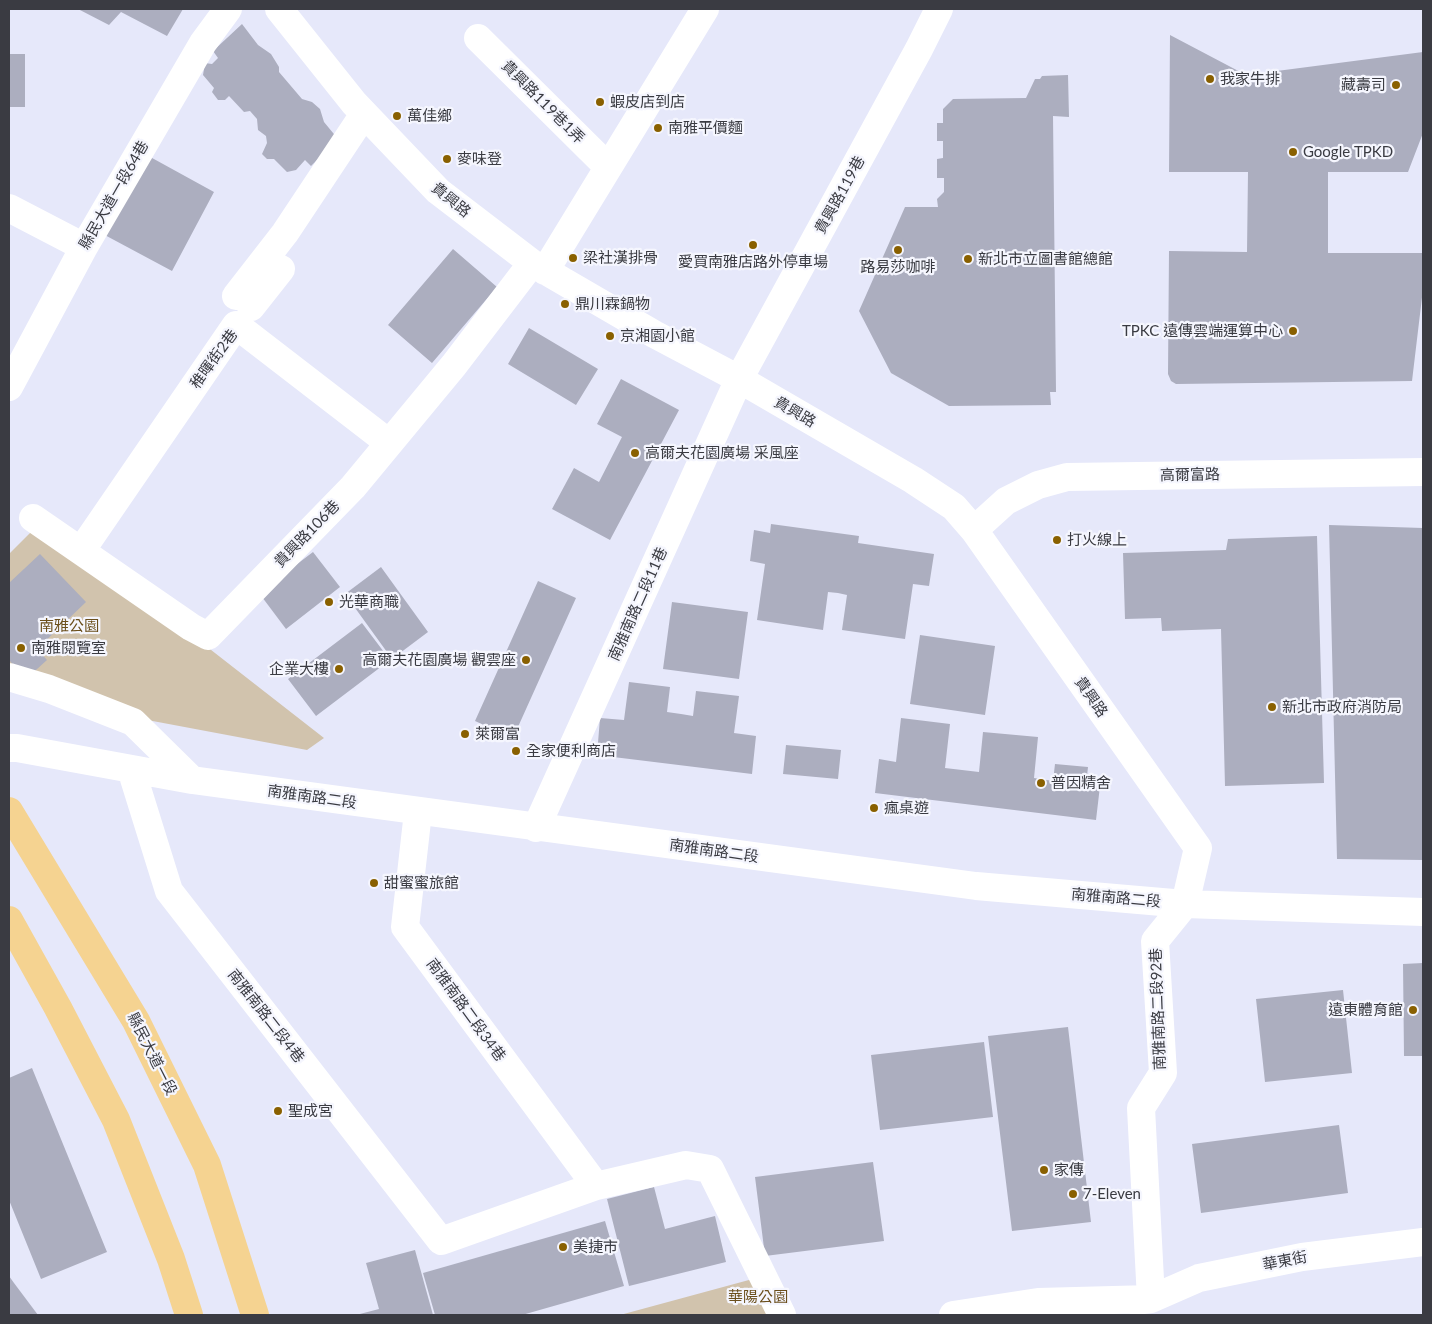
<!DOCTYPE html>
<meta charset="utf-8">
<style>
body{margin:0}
#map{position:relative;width:1432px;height:1324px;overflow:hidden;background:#e6e8fa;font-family:Lato,sans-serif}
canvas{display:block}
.frame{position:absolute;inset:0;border:10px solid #3a3b42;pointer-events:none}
</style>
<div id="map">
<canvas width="1432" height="1324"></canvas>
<div class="frame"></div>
</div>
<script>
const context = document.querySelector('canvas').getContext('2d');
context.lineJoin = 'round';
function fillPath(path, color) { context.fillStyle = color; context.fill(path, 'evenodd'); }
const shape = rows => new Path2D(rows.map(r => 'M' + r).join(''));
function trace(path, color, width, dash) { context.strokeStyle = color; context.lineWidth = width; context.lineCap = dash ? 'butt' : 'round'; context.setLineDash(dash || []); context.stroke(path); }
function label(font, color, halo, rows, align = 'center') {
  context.font = font + ' Lato,"Noto Sans TC",sans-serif'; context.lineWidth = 4.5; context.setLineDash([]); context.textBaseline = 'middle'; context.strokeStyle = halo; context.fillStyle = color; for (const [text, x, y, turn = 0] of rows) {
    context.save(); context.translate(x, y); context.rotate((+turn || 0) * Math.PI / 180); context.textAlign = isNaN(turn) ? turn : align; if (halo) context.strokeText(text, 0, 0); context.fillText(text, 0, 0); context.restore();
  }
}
const green = shape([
 [33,530,206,646,324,738,307,750,126,716,9,668,9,554],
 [771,1274,780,1315,620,1315]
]);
const building = shape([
 [78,9,183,9,167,36,121,12,109,25],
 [242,24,258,45,271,54,279,67,279,72,302,99,312,102,320,109,324,122,338,139,311,166,305,160,296,170,287,172,274,159,267,159,262,154,267,143,266,136,258,130,257,119,250,111,244,112,229,96,225,100,218,100,212,92,214,88,203,75,205,63,212,64,218,58,213,51],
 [1170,35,1246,75,1423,52,1423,133,1408,172,1328,172,1328,253,1423,253,1423,289,1412,381,1176,384,1171,381,1168,374,1169,251,1247,252,1248,172,1169,172],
 [9,54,25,54,25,107,9,107],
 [1068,75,1069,117,1053,116,1056,392,1050,392,1051,405,949,406,891,373,859,311,905,207,938,207,937,199,944,192,944,178,937,178,937,159,943,158,943,141,937,141,937,123,943,123,943,109,953,99,1026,98,1035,79,1040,79,1042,76],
 [143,153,214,192,172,271,101,233],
 [453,249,497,287,432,363,388,325],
 [529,328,598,369,576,405,508,364],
 [621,379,679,410,610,540,552,509,574,468,599,482,622,437,597,424],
 [771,524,859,536,858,543,934,554,929,586,913,584,905,639,842,630,847,595,838,593,828,592,823,630,757,620,765,564,750,561,754,530,770,533],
 [1329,525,1423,528,1423,860,1337,859],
 [1317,536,1324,783,1225,786,1221,629,1162,631,1161,618,1125,619,1123,553,1226,550,1228,539],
 [313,552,340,587,286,629,259,593],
 [40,554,86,602,37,649,47,660,26,679,9,660,9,583],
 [381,567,428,632,392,659,345,594],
 [538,581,576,598,513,738,475,721],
 [672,602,748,612,739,679,663,669],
 [362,623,390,660,316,716,288,679],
 [920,635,995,646,985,715,910,704],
 [629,682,670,687,667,712,681,714,693,716,696,691,739,696,734,733,756,736,752,774,597,755,600,718,624,720],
 [901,718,950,724,945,768,979,772,983,732,1038,737,1034,778,1053,781,1055,764,1088,767,1086,785,1100,786,1096,820,875,793,879,759,896,762],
 [786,745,841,750,838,779,783,774],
 [1423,963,1423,1056,1404,1056,1403,964],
 [1343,990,1352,1073,1265,1082,1256,999],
 [1068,1027,1091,1222,1012,1231,988,1036],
 [984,1042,993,1117,880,1130,871,1055],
 [32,1068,107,1252,41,1279,9,1200,9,1078],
 [1339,1125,1348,1193,1201,1213,1192,1144],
 [873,1162,884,1241,765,1256,755,1177],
 [654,1187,665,1229,715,1216,726,1262,629,1286,607,1199],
 [605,1221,624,1286,522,1315,435,1315,423,1273],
 [415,1250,433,1315,356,1315,379,1309,366,1263],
 [9,1276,14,1283,38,1315,9,1315]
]);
const minor = shape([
 [279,9,354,103,438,191,532,263,654,334,739,379,913,480,954,507,974,530,1198,848,1185,904,1155,941,1163,1073,1141,1108,1151,1299,1038,1302,953,1315],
 [478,38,608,167],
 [9,208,84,247],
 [545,271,705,9],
 [236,296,285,233,364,114],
 [251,307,281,269],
 [9,387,84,247,203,43,228,9],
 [33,518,191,627,208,636,353,487,454,365,532,263],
 [974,530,1006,501,1038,485,1067,477,1423,472],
 [81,551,236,325,389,443],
 [9,677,49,689,133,722,192,780],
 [9,748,17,748,192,780,976,886,1185,904,1423,912],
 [131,769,169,891,441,1241,596,1186,686,1165,710,1169,782,1315],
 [418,812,405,927,596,1186],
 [536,828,739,379,919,49,939,9],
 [1135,1301,1151,1299,1199,1278,1302,1257,1423,1242]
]);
const major = shape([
 [9,811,136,1021,207,1165,255,1315],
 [9,920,58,1008,116,1120,171,1259,189,1315]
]);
const markers = [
 [1210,79,5,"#896000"],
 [1396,85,5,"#896000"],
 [600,102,5,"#896000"],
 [397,116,5,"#896000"],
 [658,128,5,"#896000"],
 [1293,152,5,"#896000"],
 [447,159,5,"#896000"],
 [753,245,5,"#896000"],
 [898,250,5,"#896000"],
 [573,258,5,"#896000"],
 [968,259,5,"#896000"],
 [565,304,5,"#896000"],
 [1293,331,5,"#896000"],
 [610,336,5,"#896000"],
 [635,453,5,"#896000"],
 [1057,540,5,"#896000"],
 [329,602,5,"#896000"],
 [21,648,5,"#896000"],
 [526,660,5,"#896000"],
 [339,669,5,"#896000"],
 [1272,707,5,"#896000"],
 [465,734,5,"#896000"],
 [516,751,5,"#896000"],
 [1041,783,5,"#896000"],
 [874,808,5,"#896000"],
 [374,883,5,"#896000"],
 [1413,1010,5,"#896000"],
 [278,1111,5,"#896000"],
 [1044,1170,5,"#896000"],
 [1073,1194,5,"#896000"],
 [563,1247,5,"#896000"]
];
const poiNames = [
 ["我家牛排",1220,79],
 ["藏壽司",1386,85,"right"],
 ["蝦皮店到店",610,102],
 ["萬佳鄉",407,116],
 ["南雅平價麵",668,128],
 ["Google TPKD",1303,152],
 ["麥味登",457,159],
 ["梁社漢排骨",583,258],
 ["新北市立圖書館總館",978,259],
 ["愛買南雅店路外停車場",753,262,"center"],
 ["路易莎咖啡",898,267,"center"],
 ["鼎川霖鍋物",575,304],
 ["TPKC 遠傳雲端運算中心",1283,331,"right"],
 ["京湘園小館",620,336],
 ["高爾夫花園廣場 采風座",645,453],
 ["打火線上",1067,540],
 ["光華商職",339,602],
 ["南雅閱覽室",31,648],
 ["高爾夫花園廣場 觀雲座",516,660,"right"],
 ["企業大樓",329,669,"right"],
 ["新北市政府消防局",1282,707],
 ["萊爾富",475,734],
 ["全家便利商店",526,751],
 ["普因精舍",1051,783],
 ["瘋桌遊",884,808],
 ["甜蜜蜜旅館",384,883],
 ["遠東體育館",1403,1010,"right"],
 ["聖成宮",288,1111],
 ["家傳",1054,1170],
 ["7-Eleven",1083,1194],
 ["美捷市",573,1247]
];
const streetNames = [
 ["貴興路119巷1弄",543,102,45],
 ["縣民大道一段64巷",114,195,-60],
 ["貴興路119巷",840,195,-61],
 ["貴興路",451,200,39],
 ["稚暉街2巷",214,359,-54],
 ["貴興路",795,412,30],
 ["高爾富路",1190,475,-1],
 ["貴興路106巷",307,534,-46],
 ["南雅南路二段11巷",638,604,-66],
 ["貴興路",1091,697,55],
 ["南雅南路二段",312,797,8],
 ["南雅南路二段",714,851,8],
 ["南雅南路二段",1116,898,5],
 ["南雅南路二段92巷",1158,1009,-92],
 ["南雅南路二段34巷",466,1010,54],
 ["南雅南路二段4巷",266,1016,52],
 ["縣民大道一段",152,1054,63],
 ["華東街",1285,1261,-11]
];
const parkNames = [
 ["南雅公園",69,626],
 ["華陽公園",758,1297]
];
fillPath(green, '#d1c3ad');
fillPath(building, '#acaebf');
trace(minor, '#fff', 28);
trace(major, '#f5d391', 28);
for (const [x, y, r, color] of markers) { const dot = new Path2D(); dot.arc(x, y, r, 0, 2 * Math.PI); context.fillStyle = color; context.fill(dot); trace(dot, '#f5f6fe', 2); }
label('15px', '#3a3b42', '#f5f6fe', poiNames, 'left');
label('15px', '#3a3b42', '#f5f6fe', streetNames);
label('15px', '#6b4f1c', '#f5f6fe', parkNames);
</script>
